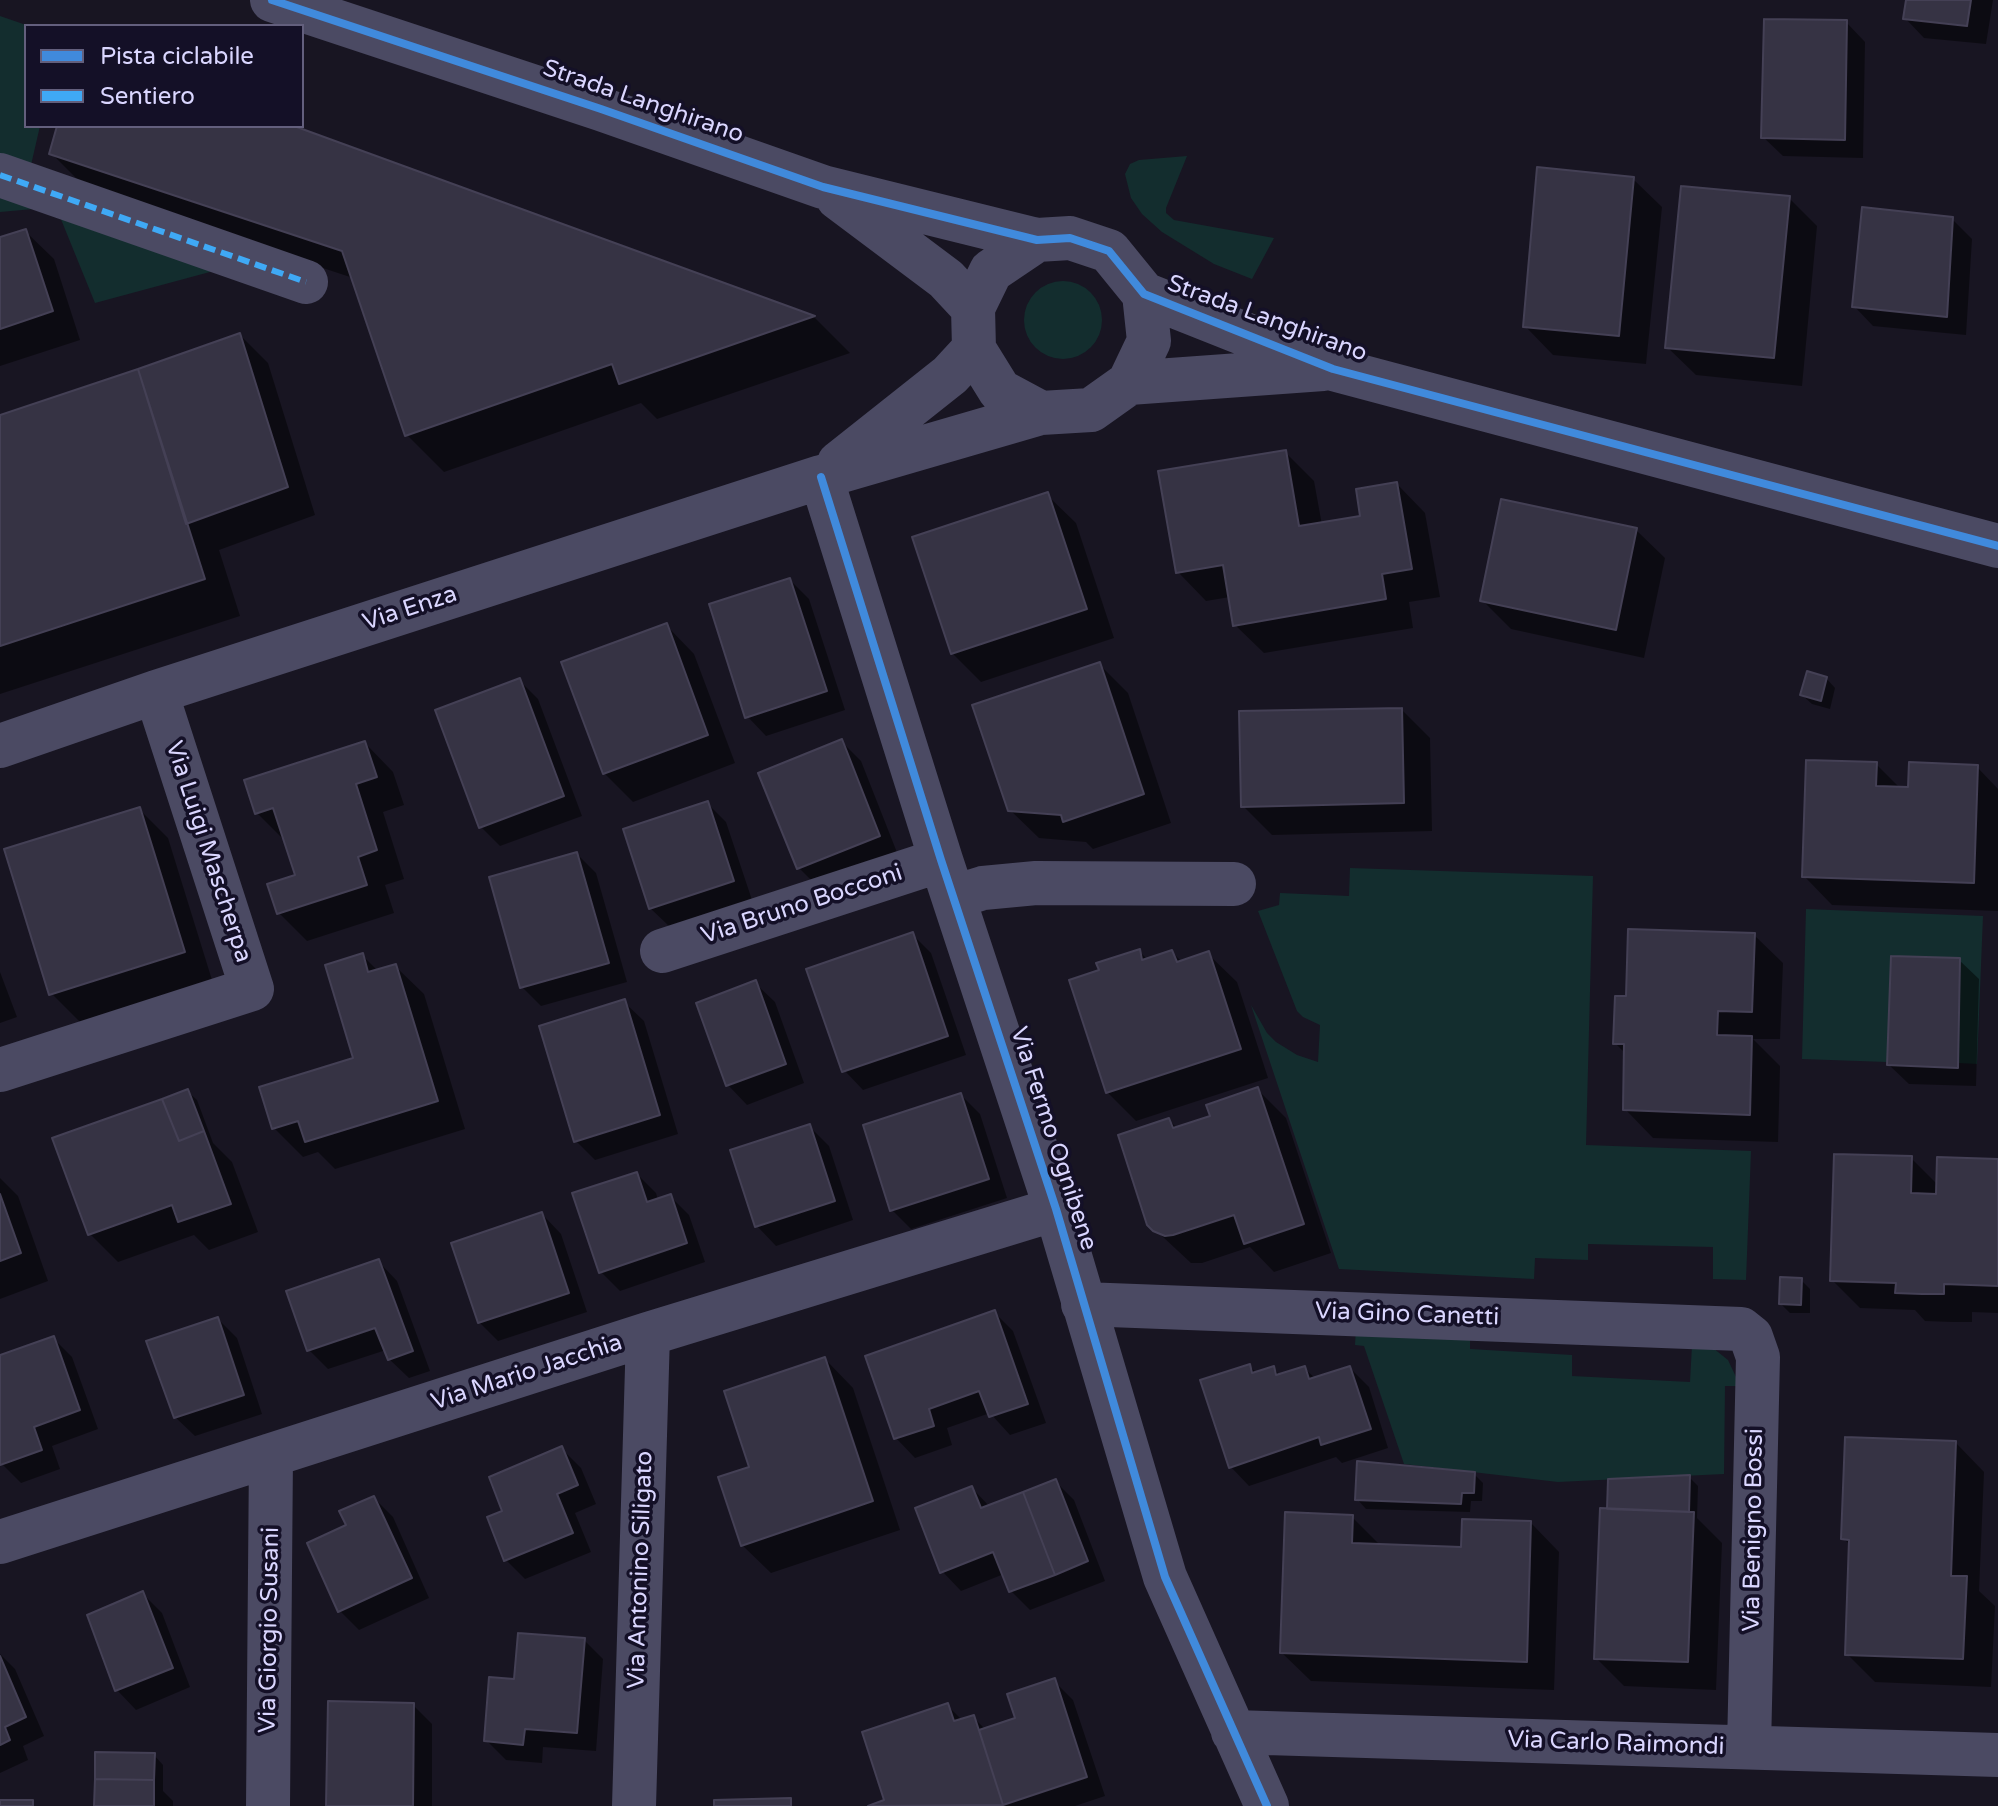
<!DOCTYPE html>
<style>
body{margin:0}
#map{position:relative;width:1998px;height:1806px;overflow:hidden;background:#181522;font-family:"Varela Round",sans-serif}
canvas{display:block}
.legend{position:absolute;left:24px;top:24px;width:280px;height:104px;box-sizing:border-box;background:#141027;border:2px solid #635f7d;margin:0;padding:10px 14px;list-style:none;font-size:24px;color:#dad6ff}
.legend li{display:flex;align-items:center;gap:16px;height:40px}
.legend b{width:40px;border:2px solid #635f7d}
</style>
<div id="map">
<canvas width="1998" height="1806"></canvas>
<ul class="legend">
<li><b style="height:10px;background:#408adc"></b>Pista ciclabile</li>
<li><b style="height:10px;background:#3fa9f5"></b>Sentiero</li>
</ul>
</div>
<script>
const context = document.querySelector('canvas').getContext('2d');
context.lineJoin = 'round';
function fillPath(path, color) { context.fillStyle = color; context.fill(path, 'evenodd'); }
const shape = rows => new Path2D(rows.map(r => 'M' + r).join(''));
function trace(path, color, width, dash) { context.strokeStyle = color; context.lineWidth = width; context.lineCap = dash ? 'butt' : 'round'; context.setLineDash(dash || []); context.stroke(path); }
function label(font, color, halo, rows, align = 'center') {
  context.font = font + ' "Varela Round",sans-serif'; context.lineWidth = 7; context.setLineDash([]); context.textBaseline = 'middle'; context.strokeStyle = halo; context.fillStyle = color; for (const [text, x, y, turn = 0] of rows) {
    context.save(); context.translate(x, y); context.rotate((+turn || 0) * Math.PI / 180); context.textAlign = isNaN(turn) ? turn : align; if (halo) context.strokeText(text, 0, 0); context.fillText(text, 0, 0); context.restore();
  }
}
const green = shape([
 [0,16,29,26,26,26,26,126,40,126,31,165,232,266,95,303,56,207,0,212],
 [1187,156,1166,208,1166,213,1174,220,1274,238,1252,279,1214,264,1162,232,1142,214,1131,198,1125,174,1130,164,1139,160],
 '1024 320a39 39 0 1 1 78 0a39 39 0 1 1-78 0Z',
 [1350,868,1593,876,1586,1145,1751,1151,1746,1280,1713,1279,1713,1247,1588,1244,1588,1260,1535,1258,1534,1279,1339,1269,1251,1005,1267,1033,1276,1042,1297,1055,1318,1062,1320,1025,1303,1017,1297,1011,1258,911,1279,905,1280,893,1349,896],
 [1806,909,1983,916,1977,1064,1958,1063,1960,958,1891,956,1887,1062,1802,1059],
 [1356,1328,1470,1334,1470,1349,1572,1355,1572,1376,1690,1382,1692,1345,1713,1348,1728,1360,1736,1377,1737,1386,1725,1386,1724,1474,1558,1482,1404,1464,1364,1346,1355,1345]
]);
const shadow = shape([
 [1908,0,1993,0,1986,44,1924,38,1905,18],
 [1846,22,1865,42,1863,158,1783,156,1763,137],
 [59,126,288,126,814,317,850,353,657,419,641,403,444,472,407,435,353,278,88,190,51,153],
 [1633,179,1662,207,1646,364,1553,355,1525,326],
 [1789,198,1817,226,1802,386,1696,375,1667,347],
 [1952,219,1972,239,1966,335,1873,326,1854,306],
 [25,231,54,259,80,340,0,366,0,239],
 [240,335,268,363,315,515,219,550,240,616,0,694,0,418],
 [1285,452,1314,481,1322,525,1362,518,1397,484,1425,513,1440,597,1409,602,1413,628,1264,653,1235,625,1230,597,1206,601,1178,572],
 [1047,495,1076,523,1114,638,981,682,952,653],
 [1636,530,1665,558,1644,658,1511,629,1482,600],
 [790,580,809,599,845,710,766,736,747,716],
 [666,625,694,654,735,763,633,802,604,773],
 [1099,664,1128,693,1171,823,1093,849,1086,842,1039,838,1010,810],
 [1826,678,1835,688,1830,709,1812,704,1802,695],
 [519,680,538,699,582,816,500,846,481,827],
 [1402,710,1430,738,1432,831,1272,835,1243,806],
 [842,742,861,761,898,855,818,887,799,868],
 [365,743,393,772,404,805,383,812,404,879,385,885,394,913,307,941,279,913,297,876,285,841,257,813],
 [1876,764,1901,789,1910,789,1977,767,1998,789,1998,911,1832,905,1804,876],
 [707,803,726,822,752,900,670,927,650,908],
 [139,809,168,838,212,980,80,1022,51,993],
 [577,854,596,873,627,982,541,1006,522,987],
 [912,934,931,953,966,1055,863,1090,844,1070],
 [1754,935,1783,963,1780,1039,1753,1039,1780,1066,1778,1142,1653,1138,1625,1109,1626,1054,1615,1043,1628,998],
 [1139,951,1148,960,1172,952,1182,962,1208,954,1237,982,1268,1078,1136,1121,1107,1092],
 [362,955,378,971,395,966,424,994,465,1129,335,1169,318,1152,303,1157,274,1128,356,1060],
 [1959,960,1979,979,1976,1086,1909,1084,1889,1065],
 [0,972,17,1017,0,1023],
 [755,983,775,1002,804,1083,747,1105,728,1085,698,1004],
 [624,1002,644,1021,678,1134,595,1160,576,1141],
 [1258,1090,1286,1118,1331,1253,1274,1272,1250,1247,1202,1263,1191,1263,1149,1224,1169,1120,1178,1129,1212,1117],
 [187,1091,197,1100,213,1143,232,1162,258,1232,209,1250,194,1235,118,1262,90,1234],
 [961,1095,980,1114,1007,1198,911,1229,892,1210],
 [809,1126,829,1146,853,1220,776,1246,757,1226],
 [1911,1158,1938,1185,1998,1161,1998,1313,1972,1312,1972,1322,1952,1322,1925,1321,1915,1310,1860,1308,1832,1280],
 [637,1174,656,1193,658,1200,670,1196,689,1215,705,1262,620,1291,601,1272],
 [0,1178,18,1196,48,1281,0,1299],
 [542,1214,561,1234,587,1312,498,1341,479,1322],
 [378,1261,397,1281,430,1371,409,1378,389,1359,386,1350,328,1369,309,1350],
 [1801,1280,1810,1289,1810,1313,1790,1313,1781,1304],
 [994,1312,1013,1331,1046,1423,1010,1435,990,1413,947,1428,952,1445,915,1458,896,1438,867,1357],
 [218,1319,237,1338,262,1414,195,1436,175,1417],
 [53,1338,72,1357,98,1429,52,1446,60,1469,21,1483,2,1464,0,1458,0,1357],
 [825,1359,853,1388,900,1530,771,1573,742,1545,752,1468],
 [1249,1366,1257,1373,1273,1368,1281,1376,1304,1368,1316,1379,1350,1368,1369,1387,1388,1448,1342,1463,1336,1457,1249,1486,1230,1466],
 [1956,1443,1984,1472,1979,1591,1995,1606,1991,1687,1875,1682,1847,1654,1851,1546,1843,1538],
 [562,1449,581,1468,596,1504,575,1513,591,1552,525,1579,506,1560,505,1512],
 [1474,1474,1483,1483,1482,1501,1471,1501,1470,1512,1366,1509,1357,1499],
 [1689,1477,1698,1486,1697,1518,1722,1543,1716,1690,1624,1686,1596,1658],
 [1055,1481,1074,1500,1105,1581,1030,1610,1011,1591,1004,1574,961,1591,942,1571,972,1488,990,1507],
 [374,1498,393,1517,429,1598,359,1630,340,1611],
 [1352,1517,1381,1546,1463,1549,1531,1523,1559,1552,1554,1690,1311,1681,1282,1653],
 [142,1593,162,1613,190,1687,136,1710,117,1690,89,1616],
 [584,1640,603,1659,596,1751,543,1747,542,1763,506,1760,486,1740,516,1681],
 [0,1654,15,1669,44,1736,23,1746,28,1760,0,1773],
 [1054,1681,1073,1700,1105,1796,1075,1806,874,1806,886,1801,947,1705,963,1721,973,1717,986,1730,1018,1719],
 [413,1705,432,1724,432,1806,328,1806],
 [154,1755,163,1765,163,1791,173,1801,173,1806,96,1806]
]);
const building = shape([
 [1906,0,1971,0,1967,26,1903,19,1906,0],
 [1764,19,1847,20,1845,140,1761,138,1764,19],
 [57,126,294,126,815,316,619,384,612,364,405,436,342,251,49,154,57,126],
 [1537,167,1634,177,1619,336,1523,327,1537,167],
 [1681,186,1790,196,1774,358,1665,348,1681,186],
 [1862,207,1953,217,1947,317,1852,307,1862,207],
 [26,229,53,311,0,329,0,237,26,229],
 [240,333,288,487,186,524,138,369,240,333],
 [138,369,205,579,0,646,0,415,138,369],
 [1286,450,1299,526,1360,516,1356,489,1397,482,1412,569,1382,574,1386,599,1233,626,1223,565,1176,573,1158,471,1286,450],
 [1048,492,1087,609,951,654,912,537,1048,492],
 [1501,499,1637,528,1616,630,1480,601,1501,499],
 [790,578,827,691,745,718,709,604,790,578],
 [667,623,708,735,603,774,561,662,667,623],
 [1100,662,1144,794,1063,822,1061,815,1008,811,972,705,1100,662],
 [1807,671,1827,677,1821,701,1800,695,1807,671],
 [520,678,564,796,479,828,435,710,520,678],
 [1402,708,1404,803,1241,807,1239,711,1402,708],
 [842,739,880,836,797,869,758,773,842,739],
 [365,741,377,777,356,784,377,850,358,857,367,885,277,914,267,884,295,875,273,808,255,814,244,780,365,741],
 [1806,760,1877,762,1876,786,1908,787,1909,762,1978,765,1974,883,1802,877,1806,760],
 [708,801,734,881,649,909,623,829,708,801],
 [140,807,185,952,49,995,4,849,140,807],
 [577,852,609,963,520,988,489,877,577,852],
 [1628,929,1755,933,1752,1012,1718,1011,1717,1035,1752,1036,1750,1115,1623,1110,1624,1044,1613,1044,1615,996,1626,996,1628,929],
 [913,932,948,1036,842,1072,806,969,913,932],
 [1140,949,1142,960,1172,950,1177,962,1209,951,1241,1049,1106,1093,1069,980,1099,970,1096,963,1140,949],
 [363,953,368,972,396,964,438,1101,305,1142,298,1121,272,1129,259,1087,353,1058,325,965,363,953],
 [1891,956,1960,958,1958,1068,1887,1065,1891,956],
 [756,980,786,1064,726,1086,696,1003,756,980],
 [625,999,660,1115,574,1142,539,1026,625,999],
 [1258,1087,1304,1224,1244,1244,1234,1215,1173,1235,1165,1236,1153,1231,1147,1225,1118,1135,1169,1118,1173,1128,1210,1116,1206,1105,1258,1087],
 [188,1089,204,1131,179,1141,162,1099,188,1089],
 [961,1093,989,1179,890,1211,863,1125,961,1093],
 [162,1099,179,1141,204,1131,231,1204,178,1222,172,1205,88,1235,52,1138,162,1099],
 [810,1124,835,1201,755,1227,730,1150,810,1124],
 [1834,1154,1912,1156,1911,1193,1936,1194,1937,1157,1998,1159,1998,1286,1944,1284,1944,1294,1922,1294,1895,1293,1896,1283,1830,1281,1834,1154],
 [637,1172,647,1202,671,1194,687,1243,599,1273,572,1193,637,1172],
 [0,1194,21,1253,0,1261,0,1194],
 [542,1212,569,1293,478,1323,451,1243,542,1212],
 [379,1259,413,1351,388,1360,375,1328,307,1351,286,1291,379,1259],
 [1780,1277,1802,1278,1801,1305,1779,1304,1780,1277],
 [995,1310,1028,1404,989,1417,979,1391,929,1409,934,1426,894,1439,865,1356,995,1310],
 [218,1317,244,1395,174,1418,146,1341,218,1317],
 [54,1336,80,1410,34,1427,42,1450,0,1465,0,1355,54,1336],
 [825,1357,873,1501,741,1546,718,1477,749,1467,724,1391,825,1357],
 [1250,1364,1252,1373,1274,1366,1276,1375,1305,1366,1309,1379,1350,1366,1371,1429,1321,1445,1319,1437,1229,1468,1200,1380,1250,1364],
 [1845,1437,1956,1441,1951,1576,1967,1576,1963,1659,1845,1655,1849,1540,1841,1539,1845,1437],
 [562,1446,578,1485,557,1494,573,1533,504,1561,487,1517,502,1511,489,1477,562,1446],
 [1357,1461,1475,1472,1474,1493,1462,1493,1461,1504,1355,1500,1357,1461],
 [1690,1475,1689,1512,1607,1509,1608,1479,1690,1475],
 [1056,1479,1088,1561,1055,1575,1023,1492,1056,1479],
 [972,1486,981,1508,1023,1492,1055,1575,1009,1592,993,1552,940,1573,915,1508,972,1486],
 [374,1496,412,1578,338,1612,307,1543,346,1525,339,1511,374,1496],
 [1600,1508,1694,1512,1688,1662,1594,1659,1600,1508],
 [1285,1512,1353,1515,1352,1543,1461,1547,1462,1519,1531,1521,1527,1662,1280,1653,1285,1512],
 [143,1591,173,1668,115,1691,87,1615,143,1591],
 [518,1633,585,1638,577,1733,525,1729,523,1745,484,1741,489,1677,514,1679,518,1633],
 [0,1656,26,1717,5,1727,10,1740,0,1745,0,1656],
 [1055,1678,1087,1777,1003,1805,979,1730,1015,1718,1007,1694,1055,1678],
 [328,1701,414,1703,413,1806,326,1806,328,1701],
 [948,1703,954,1721,974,1715,1003,1805,868,1806,884,1800,862,1732,948,1703],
 [95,1752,155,1753,154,1780,95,1779,95,1752],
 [95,1779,154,1780,154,1806,94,1806,95,1779],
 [791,1798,791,1806,714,1806,714,1800,791,1798],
 [0,1800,33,1800,33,1806,0,1806,0,1800]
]);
const minor = shape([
 [272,0,601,109,823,187,1037,240,1070,238,1109,251,1144,294,1333,369,1998,546],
 [0,175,306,282],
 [838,198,946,279,973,308],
 [1037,240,991,271,973,308,974,349,1000,391,1041,413,1091,410,1129,383,1149,341,1144,294],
 [1129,383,1323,369],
 [839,463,950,375,974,349],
 [821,477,941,860,1056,1209,1165,1577,1267,1806],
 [0,746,156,692,821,477,1041,413],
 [954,897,983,888,1036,883,1234,884],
 [662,951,941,860],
 [0,1070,252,989,156,692],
 [1083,1304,1741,1329,1751,1337,1758,1357,1749,1747],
 [0,1542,648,1334,1056,1209],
 [1233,1732,1998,1755],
 [268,1806,271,1455],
 [634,1806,648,1334]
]);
const quiet = shape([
 [0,175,306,282]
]);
const cycleway = shape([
 [272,0,601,109,823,187,1037,240,1070,238,1109,251,1144,294,1333,369,1998,546],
 [821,477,941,860,1056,1209,1165,1577,1267,1806]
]);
const streetNames = [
 ["Strada Langhirano",643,102,19],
 ["Strada Langhirano",1267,319,20],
 ["Via Enza",410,609,-18],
 ["Via Luigi Mascherpa",208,852,72],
 ["Via Bruno Bocconi",802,905,-18],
 ["Via Fermo Ognibene",1053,1139,72],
 ["Via Gino Canetti",1407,1315,2],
 ["Via Mario Jacchia",527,1373,-18],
 ["Via Benigno Bossi",1754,1530,-89],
 ["Via Antonino Siligato",641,1570,-88],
 ["Via Giorgio Susani",270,1630,-89],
 ["Via Carlo Raimondi",1616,1744,2]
];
fillPath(green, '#132d2e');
fillPath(shadow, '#0007');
fillPath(building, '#363344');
trace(building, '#444055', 2);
trace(minor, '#4b4a63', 44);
trace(quiet, '#3fa9f5', 6, [12, 6]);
trace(cycleway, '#408adc', 8);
label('24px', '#dad6ff', '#141027', streetNames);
</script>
